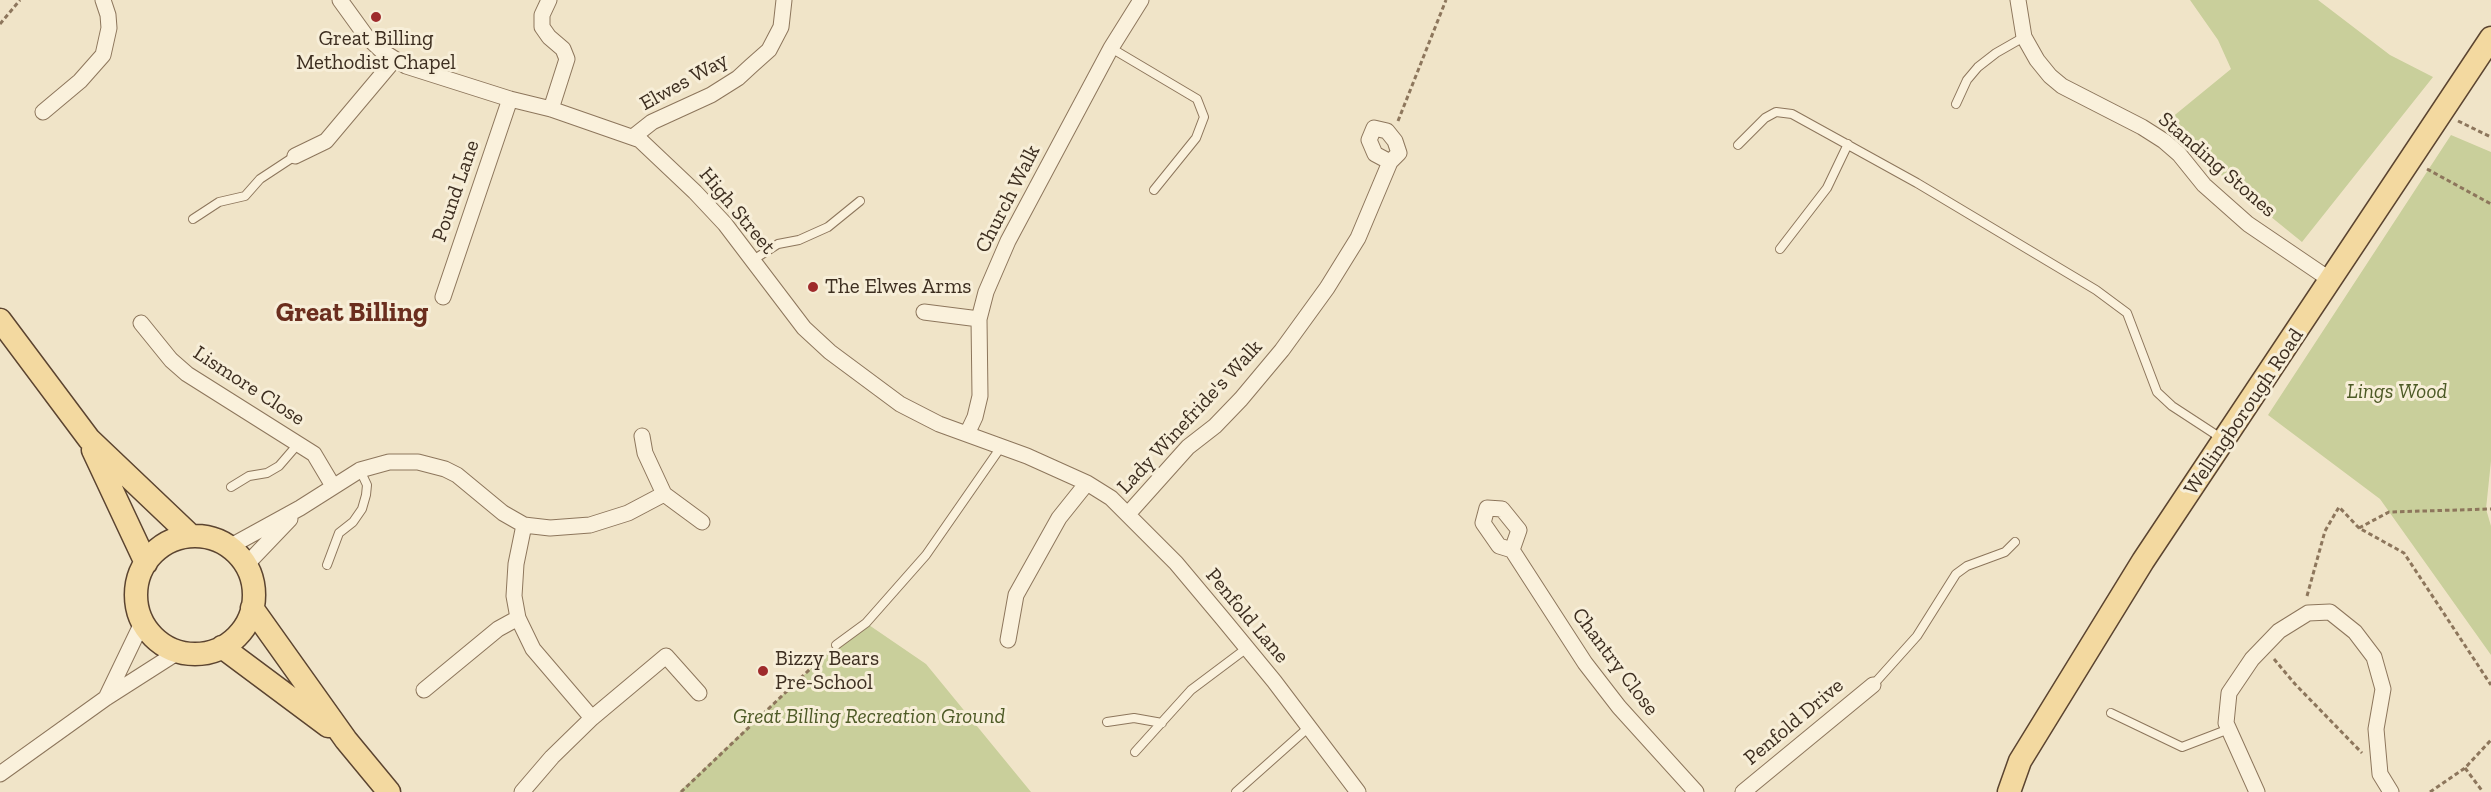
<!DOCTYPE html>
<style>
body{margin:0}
canvas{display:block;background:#f0e4c8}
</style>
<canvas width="2491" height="792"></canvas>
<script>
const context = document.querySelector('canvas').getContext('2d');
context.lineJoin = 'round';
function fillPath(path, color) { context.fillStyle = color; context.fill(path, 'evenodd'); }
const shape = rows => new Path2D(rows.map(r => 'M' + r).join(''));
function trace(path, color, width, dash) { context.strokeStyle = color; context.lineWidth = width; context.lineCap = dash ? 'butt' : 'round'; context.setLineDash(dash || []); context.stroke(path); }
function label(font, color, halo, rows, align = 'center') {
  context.font = font + ' "Zilla Slab",serif'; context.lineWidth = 6; context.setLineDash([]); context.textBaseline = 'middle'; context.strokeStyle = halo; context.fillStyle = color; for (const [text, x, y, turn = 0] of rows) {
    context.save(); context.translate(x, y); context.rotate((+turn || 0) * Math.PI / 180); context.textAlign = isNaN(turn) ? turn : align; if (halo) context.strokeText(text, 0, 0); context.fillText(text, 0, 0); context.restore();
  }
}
const green = shape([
 [2190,0,2318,0,2390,55,2433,77,2302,242,2233,186,2165,123,2231,69,2218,40],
 [2451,135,2491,152,2491,461,2486,509,2491,526,2491,655,2380,499,2268,415],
 [866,623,926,664,1031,792,679,792,836,645]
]);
const path = shape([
 [0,24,20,0],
 [1398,121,1446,0],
 [2458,121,2491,137],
 [2427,169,2491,204],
 [2359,528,2389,512,2491,509],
 [2307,596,2325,531,2339,507,2359,528,2404,553,2491,685],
 [2274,659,2295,684,2362,753],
 [2465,768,2483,792],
 [681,792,828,652],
 [2430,792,2465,768,2491,740]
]);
const lane = shape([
 [1111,48,1197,99,1204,117,1196,138,1154,190],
 [1956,104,1967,80,1978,67,1996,53,2024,37],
 [1738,145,1765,118,1776,112,1792,114,1917,183,2096,290,2127,313,2157,392,2172,406,2221,438],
 [193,219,219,202,245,196,260,179,295,156],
 [1780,249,1827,188,1848,144],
 [753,260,778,244,799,240,828,227,860,201],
 [231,487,249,476,267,473,279,466,298,444],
 [327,565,339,533,353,522,362,509,366,495,367,485,360,470],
 [836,645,866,623,926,555,1001,447],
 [1873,685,1917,636,1956,574,1967,566,2005,552,2015,542],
 [2111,713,2182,747,2229,729],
 [1107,722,1134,718,1162,723],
 [1135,752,1191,690,1247,648],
 [1236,792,1309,727]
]);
const street = shape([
 [340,0,366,36,382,51,406,66,510,99,551,109,640,140,695,192,725,224,804,328,830,352,900,404,939,424,1027,456,1087,483,1111,498,1176,563,1223,619,1274,681,1358,792],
 [549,0,542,15,542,27,549,37,563,49,567,59,551,109],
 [2018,0,2024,37,2037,60,2050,76,2062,86,2142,127,2164,141,2179,154,2204,185,2248,224,2332,281],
 [43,112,80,81,103,55,109,28,108,15,103,0],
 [633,137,652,122,711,95,738,78,751,66,769,50,781,27,784,0],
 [295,156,326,141,395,59],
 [443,297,510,99],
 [924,312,979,319],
 [141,323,171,360,187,374,314,454,333,486],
 [967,434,975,417,980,396,979,319,986,292,1008,241,1111,48,1141,0],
 [642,436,645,453,664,494,702,522],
 [1128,514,1188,447,1215,426,1241,399,1282,350,1327,288,1358,238,1390,162,1375,154,1369,140,1374,128,1387,131,1395,141,1399,153,1390,162],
 [524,525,516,564,514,596,518,618,533,649,592,718],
 [229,547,300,508,360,470,389,462,418,462,445,469,457,475,503,513,524,525,550,528,590,525,628,513,664,494],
 [1512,550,1519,530,1502,509,1487,508,1483,523,1499,546,1512,550,1585,663,1619,707,1696,792],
 [246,565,290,519],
 [1008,640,1016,595,1059,518,1087,483],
 [424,690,498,629,518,618],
 [106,698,142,623],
 [0,774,106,698,178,652],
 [522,792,552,757,592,718,666,656,699,693],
 [1743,792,1873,685],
 [2257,792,2226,723,2229,693,2252,659,2279,631,2308,613,2330,612,2355,632,2374,657,2383,689,2376,729,2380,774,2391,792]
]);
const primary = shape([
 [0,320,89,439,191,536],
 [93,450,146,563],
 '136 595a59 59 0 1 1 118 0a59 59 0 1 1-118 0Z',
 [252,608,346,740,389,792],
 [222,647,328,726],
 [2009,792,2020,761,2143,561,2491,38]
]);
const markers = [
 [376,17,6,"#9e2a2b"],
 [813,287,6,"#9e2a2b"],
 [763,671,6,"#9e2a2b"]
];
const poiNames = [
 ["Great Billing",376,39,"center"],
 ["Methodist Chapel",376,63,"center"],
 ["The Elwes Arms",825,287],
 ["Bizzy Bears",775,659],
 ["Pre-School",775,683]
];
const streetNames = [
 ["Elwes Way",684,82,-29],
 ["Standing Stones",2217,165,41],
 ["Pound Lane",456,191,-71],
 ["Church Walk",1008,199,-63],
 ["High Street",737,211,50],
 ["Lismore Close",249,386,33],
 ["Wellingborough Road",2244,412,-56],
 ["Lady Winefride's Walk",1190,417,-47],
 ["Penfold Lane",1247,616,50],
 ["Chantry Close",1615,662,53],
 ["Penfold Drive",1794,722,-40]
];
const parkNames = [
 ["Lings Wood",2397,392],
 ["Great Billing Recreation Ground",869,717]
];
const districtNames = [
 ["Great Billing",352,313]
];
fillPath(green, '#c9cf9b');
trace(lane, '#8d765c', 10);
trace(street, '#8d765c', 17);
trace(primary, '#5b4430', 25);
trace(path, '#8d765c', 3, [4.5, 3]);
trace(lane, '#faf1dc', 8);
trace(street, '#faf1dc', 15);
trace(primary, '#f3d9a0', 22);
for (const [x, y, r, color] of markers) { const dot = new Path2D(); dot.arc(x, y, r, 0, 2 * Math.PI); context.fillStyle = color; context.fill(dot); trace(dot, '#f7eed8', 2); }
label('21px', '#3d2e20', '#f7eed8', poiNames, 'left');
label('21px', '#3d2e20', '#f7eed8', streetNames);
label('italic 21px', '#4d5a26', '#f7eed8', parkNames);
label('bold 27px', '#6b2e1e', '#f7eed8', districtNames);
</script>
